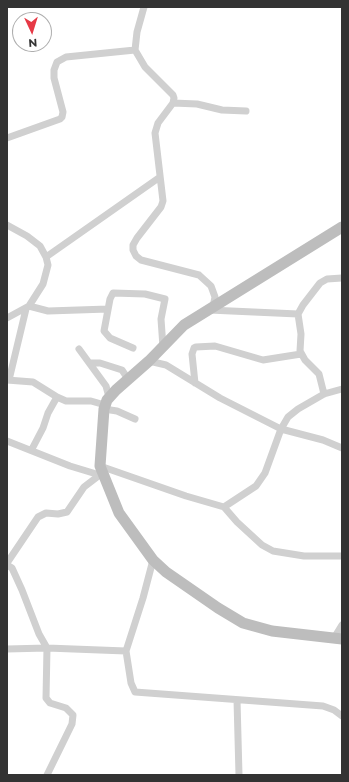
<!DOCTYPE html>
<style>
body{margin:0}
#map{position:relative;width:349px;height:782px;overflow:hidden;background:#fff;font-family:Montserrat,sans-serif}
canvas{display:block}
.frame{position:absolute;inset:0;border:8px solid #333;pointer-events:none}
.north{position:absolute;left:12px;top:12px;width:40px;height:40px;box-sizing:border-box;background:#fff;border:1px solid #adadad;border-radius:50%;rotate:176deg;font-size:11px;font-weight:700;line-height:16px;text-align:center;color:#333}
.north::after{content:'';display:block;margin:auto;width:14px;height:18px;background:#e63946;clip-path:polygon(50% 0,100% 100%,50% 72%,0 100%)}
</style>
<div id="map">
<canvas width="349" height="782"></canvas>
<div class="frame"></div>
<div class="north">N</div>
</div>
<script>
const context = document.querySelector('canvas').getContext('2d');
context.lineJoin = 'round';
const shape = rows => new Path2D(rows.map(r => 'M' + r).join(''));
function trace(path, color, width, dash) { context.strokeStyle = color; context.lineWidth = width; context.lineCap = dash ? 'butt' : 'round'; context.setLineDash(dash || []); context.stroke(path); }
const street = shape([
 [144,7,137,32,135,50,145,67,173,95,174,98,173,103,158,123,155,133,163,201,161,207,137,238,133,245,133,250,136,256,141,260,199,275,211,286,215,297,213,307],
 [173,103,197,104,222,110,246,111],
 [7,138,60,119,62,117,63,112,54,78,54,70,57,62,66,57,135,50],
 [7,225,27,236,40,246,46,257,48,265,43,284,29,306,7,318],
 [46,257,160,177],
 [29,306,48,311,108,309],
 [209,310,298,314],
 [133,348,110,338,104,331,110,299,113,293,145,294,165,299,161,319,163,347],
 [79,349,106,386,109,397],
 [149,361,166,365,220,398,281,429,323,440,342,448],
 [90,363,100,363,122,370,128,379],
 [7,380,33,382,57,397,66,401,91,401,105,405],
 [9,380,26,309],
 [195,383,192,354,194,348,196,347,215,346,263,360,301,354],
 [324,394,319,374,305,360,300,351,301,334,298,314,303,305,320,283,327,279,342,278],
 [104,409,117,411,135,419],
 [7,441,70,466,103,476],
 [32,449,43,428,48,413,57,397],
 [100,466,186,496,224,507,256,486,265,473,281,429,288,417,298,409,324,394,342,389],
 [224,507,237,522,262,545,273,551,304,556,342,556],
 [153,560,143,598,126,651,131,683,135,692,323,706,334,710,342,716],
 [7,563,38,517,46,513,58,514,67,512,84,487,101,474],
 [7,565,12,568,22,590,39,634,47,648,126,651],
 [334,638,342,625],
 [7,649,47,648,46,698,50,703,66,708,73,715,72,724,47,775],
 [237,700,239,775]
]);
const secondary = shape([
 [342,227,184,325,149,361,116,390,107,400,104,409,100,466,119,513,153,560,166,572,218,608,243,623,272,631,342,639]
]);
trace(street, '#d0d0d0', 7);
trace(secondary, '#bdbdbd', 11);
</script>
